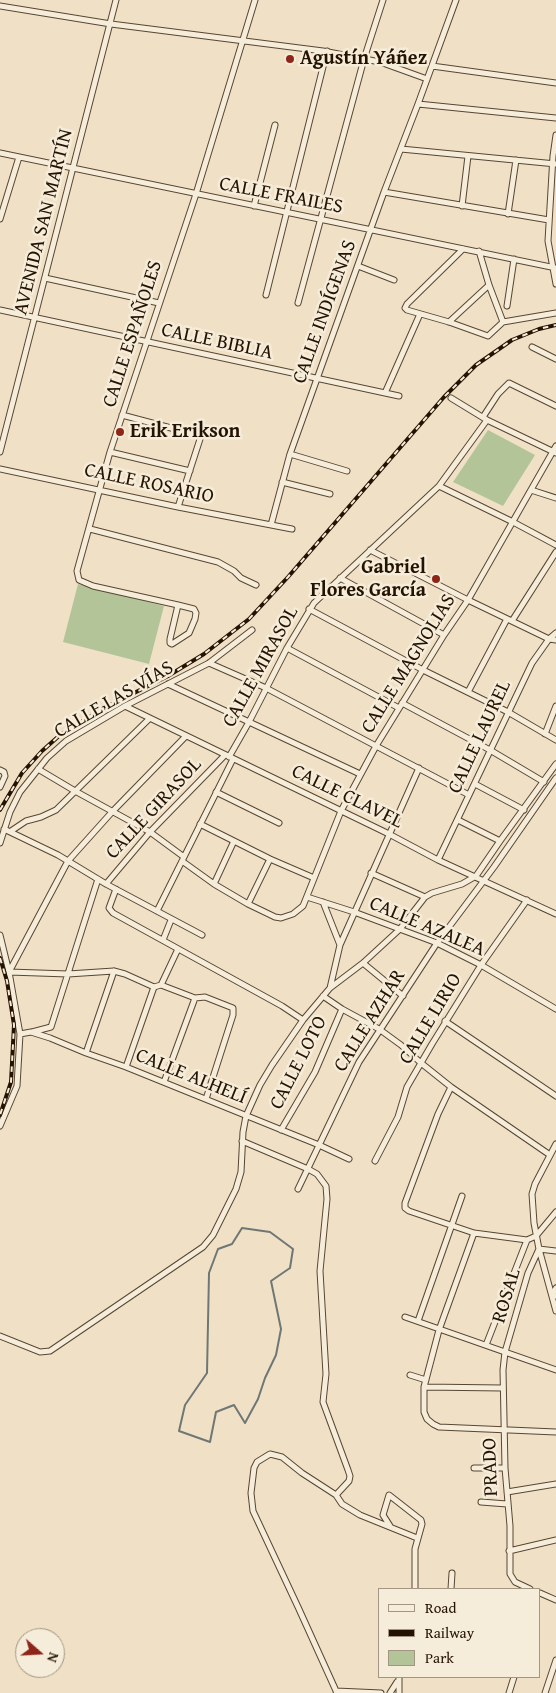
<!DOCTYPE html>
<meta charset="utf-8">
<style>
body{margin:0}
#map{position:relative;width:556px;height:1693px;overflow:hidden;background:#f0e1c6;font-family:"Gentium Book Plus",serif}
canvas{display:block}
.legend{position:absolute;left:378px;top:1588px;width:162px;height:90px;box-sizing:border-box;background:#f5ecda;border:1px solid #a29583;margin:0;padding:6px 9px;list-style:none;font-size:15px;color:#251301}
.legend li{display:flex;align-items:center;gap:10px;height:25px}
.legend b{width:25px;border:1px solid #a29583}
.north{position:absolute;left:15px;top:1628px;width:50px;height:50px;box-sizing:border-box;background:#f5ecda;border:1px solid #a29583;border-radius:50%;rotate:109deg;font-size:14px;font-weight:700;line-height:20px;text-align:center;color:#251301}
.north::after{content:'';display:block;margin:auto;width:18px;height:22px;background:#8f2418;clip-path:polygon(50% 0,100% 100%,50% 72%,0 100%)}
</style>
<div id="map">
<canvas width="556" height="1693"></canvas>
<ul class="legend">
<li><b style="height:6px;background:#f5ecda"></b>Road</li>
<li><b style="height:6px;background:#251301"></b>Railway</li>
<li><b style="height:14px;background:#b4c499"></b>Park</li>
</ul>
<div class="north">N</div>
</div>
<script>
const context = document.querySelector('canvas').getContext('2d');
context.lineJoin = 'round';
function fillPath(path, color) { context.fillStyle = color; context.fill(path, 'evenodd'); }
const shape = rows => new Path2D(rows.map(r => 'M' + r).join(''));
function trace(path, color, width, dash) { context.strokeStyle = color; context.lineWidth = width; context.lineCap = dash ? 'butt' : 'round'; context.setLineDash(dash || []); context.stroke(path); }
function label(font, color, halo, rows, align = 'center') {
  context.font = font + ' "Gentium Book Plus",serif'; context.lineWidth = 5; context.setLineDash([]); context.textBaseline = 'middle'; context.strokeStyle = halo; context.fillStyle = color; for (const [text, x, y, turn = 0] of rows) {
    context.save(); context.translate(x, y); context.rotate((+turn || 0) * Math.PI / 180); context.textAlign = isNaN(turn) ? turn : align; if (halo) context.strokeText(text, 0, 0); context.fillText(text, 0, 0); context.restore();
  }
}
const green = shape([
 [488,430,535,455,503,506,453,482],
 [78,584,164,606,149,664,63,642]
]);
const stream = shape([
 [242,1228,270,1232,293,1249,290,1268,271,1281,281,1329,276,1355,265,1378,258,1399,245,1423,234,1405,216,1412,210,1442,179,1431,185,1405,207,1373,209,1273,218,1249,232,1244,242,1228]
]);
const street = shape([
 [0,6,111,24,323,51,380,62,427,79],
 [432,66,556,83],
 [418,104,556,118],
 [556,135,553,156,548,241,556,284],
 [401,149,556,164],
 [0,153,556,268],
 [384,192,549,220],
 [254,206,275,125],
 [462,206,468,156],
 [508,214,516,160],
 [0,219,19,157],
 [463,249,407,304,405,308,407,310,449,322,488,336,503,322],
 [479,251,489,285,503,322],
 [358,266,394,280],
 [45,278,159,303],
 [266,295,327,51],
 [298,303,364,59,383,0],
 [507,306,514,259],
 [0,310,399,396],
 [449,322,489,285],
 [503,322,556,313],
 [532,347,556,359],
 [385,393,420,314],
 [451,398,487,420,556,453],
 [122,415,201,436,178,507],
 [483,417,498,394,509,383,556,406],
 [0,452,116,0],
 [110,452,190,471],
 [290,454,347,471],
 [0,469,178,507,292,529],
 [282,482,330,494],
 [439,486,513,522,556,545],
 [531,490,556,498],
 [271,525,290,454,384,192,418,104,456,0],
 [90,529,218,562,234,571,241,578,256,585],
 [370,550,468,600,549,639,556,640],
 [340,578,444,635],
 [178,605,170,639,170,643,172,644,189,633,195,619,196,613,194,609,178,605,93,586,79,580,77,571,110,452,196,194,255,0],
 [309,609,423,670,508,712,556,740],
 [512,621,556,552],
 [287,648,399,708],
 [209,663,266,688,469,795],
 [168,684,360,774],
 [468,692,507,619],
 [402,703,490,750,544,782],
 [125,706,389,834,438,860,556,914],
 [545,734,556,706],
 [186,736,112,812,68,861,9,972,68,974,114,971,125,974,154,987,161,985,195,998,205,997,233,1008,233,1015,206,1099],
 [229,757,249,722,287,648,314,603,439,486,487,420],
 [38,769,75,791,150,832,184,857],
 [0,770,4,772,5,776,0,787],
 [475,784,524,810],
 [216,792,279,823],
 [458,820,500,841],
 [200,824,270,859,314,878],
 [4,829,58,855,106,884,202,935],
 [11,831,26,821,41,817,56,810,149,719],
 [0,843,10,812,20,792,47,758,66,741,125,706,209,663,252,630],
 [438,860,532,663,549,639,556,633],
 [182,861,214,884,248,904,275,917,281,918,293,914,303,906,341,811,376,746,444,635,468,600,556,446],
 [371,873,425,897],
 [106,884,150,832,225,755],
 [214,884,234,841],
 [116,889,109,908,113,913,282,1006,303,1020],
 [307,897,354,912,437,943,481,965,556,1009],
 [323,902,340,945],
 [248,904,270,859],
 [157,911,233,759],
 [0,935,9,972,20,1034,17,1086,0,1126],
 [163,940,171,920],
 [363,963,403,996],
 [161,985,178,949],
 [330,988,340,945,419,768],
 [323,996,342,1009,379,1029,401,1045,421,1063,451,1087,550,1155],
 [445,1021,556,1096],
 [32,1032,51,1027,98,879],
 [20,1034,31,1032,50,1038,86,1053,126,1067,319,1145,349,1159],
 [86,1053,114,971],
 [126,1067,154,987],
 [164,1082,195,998],
 [451,1087,438,1114,405,1203,405,1208,409,1211,474,1233,527,1240,536,1236,556,1212],
 [281,1130,315,1072,342,1009],
 [242,1141,308,1169,317,1174,326,1186,327,1199,320,1271,326,1374,323,1402,348,1470,350,1476,349,1481,336,1495,302,1473,282,1457,270,1454,257,1462,254,1468,251,1493,253,1511,298,1607,337,1693],
 [556,1144,535,1184,532,1194,534,1223,539,1249,556,1311],
 [375,1161,398,1117,407,1087,432,1044,481,965,527,900],
 [298,1189,359,1062,437,943,494,867,556,778],
 [474,1233,439,1330,424,1387,424,1412,427,1419,433,1424,439,1427,556,1432],
 [556,1288,552,1295,556,1296],
 [405,1317,556,1370],
 [418,1321,462,1196],
 [0,1336,40,1352,50,1351,203,1247,213,1235,236,1189,241,1172,243,1132,246,1116,260,1085,272,1065,303,1020,330,988,363,963,400,929,425,897,432,893,462,884,476,876,500,841,556,764],
 [486,1345,527,1240],
 [410,1375,426,1380],
 [424,1387,502,1388],
 [474,1468,505,1468],
 [507,1492,556,1484],
 [336,1495,342,1504,360,1515,417,1538],
 [481,1502,507,1504],
 [390,1526,383,1515,389,1495,421,1520,422,1524,415,1549,415,1589],
 [509,1551,556,1540],
 [451,1589,452,1573],
 [530,1589,515,1582,510,1574,510,1526,505,1468,503,1370,505,1352,528,1273,539,1249,556,1251],
 [540,1593,556,1600],
 [399,1677,399,1693],
 [336,1691,381,1693],
 [390,1693,397,1682],
 [509,1693,514,1677],
 [545,1693,556,1660]
]);
const rail = shape([
 [0,810,22,773,42,751,60,735,104,708,168,676,204,654,249,619,288,577,444,397,476,365,512,340,539,329,556,325],
 [0,958,7,981,14,1025,11,1082,0,1115]
]);
const markers = [
 [290,59,5,"#8f2418"],
 [120,432,5,"#8f2418"],
 [436,579,5,"#8f2418"]
];
const poiNames = [
 ["Agustín Yáñez",300,59],
 ["Erik Erikson",130,432],
 ["Gabriel",426,568,"right"],
 ["Flores García",426,591,"right"]
];
const streetNames = [
 ["CALLE FRAILES",281,196,11],
 ["AVENIDA SAN MARTÍN",44,222,-76],
 ["CALLE INDÍGENAS",325,312,-70],
 ["CALLE ESPAÑOLES",133,334,-72],
 ["CALLE BIBLIA",217,342,12],
 ["CALLE ROSARIO",149,484,12],
 ["CALLE MAGNOLIAS",409,664,-58],
 ["CALLE MIRASOL",261,667,-61],
 ["CALLE LAS VÍAS",114,700,-30],
 ["CALLE LAUREL",480,737,-65],
 ["CALLE CLAVEL",347,797,26],
 ["CALLE GIRASOL",154,809,-47],
 ["CALLE AZALEA",427,927,23],
 ["CALLE LIRIO",431,1019,-59],
 ["CALLE AZHAR",370,1021,-58],
 ["CALLE LOTO",299,1063,-63],
 ["CALLE ALHELÍ",191,1077,22],
 ["ROSAL",507,1296,-73],
 ["PRADO",491,1467,-92]
];
fillPath(green, '#b4c499');
trace(stream, '#6f7774', 2);
trace(street, '#584632', 7);
trace(street, '#f5ecda', 5);
trace(rail, '#251301', 4);
trace(rail, '#f5ecda', 2, [5.5]);
for (const [x, y, r, color] of markers) { const dot = new Path2D(); dot.arc(x, y, r, 0, 2 * Math.PI); context.fillStyle = color; context.fill(dot); trace(dot, '#f5ecda', 2); }
label('bold 20px', '#251301', '#f5ecda', poiNames, 'left');
label('20px', '#251301', '#f5ecda', streetNames);
</script>
